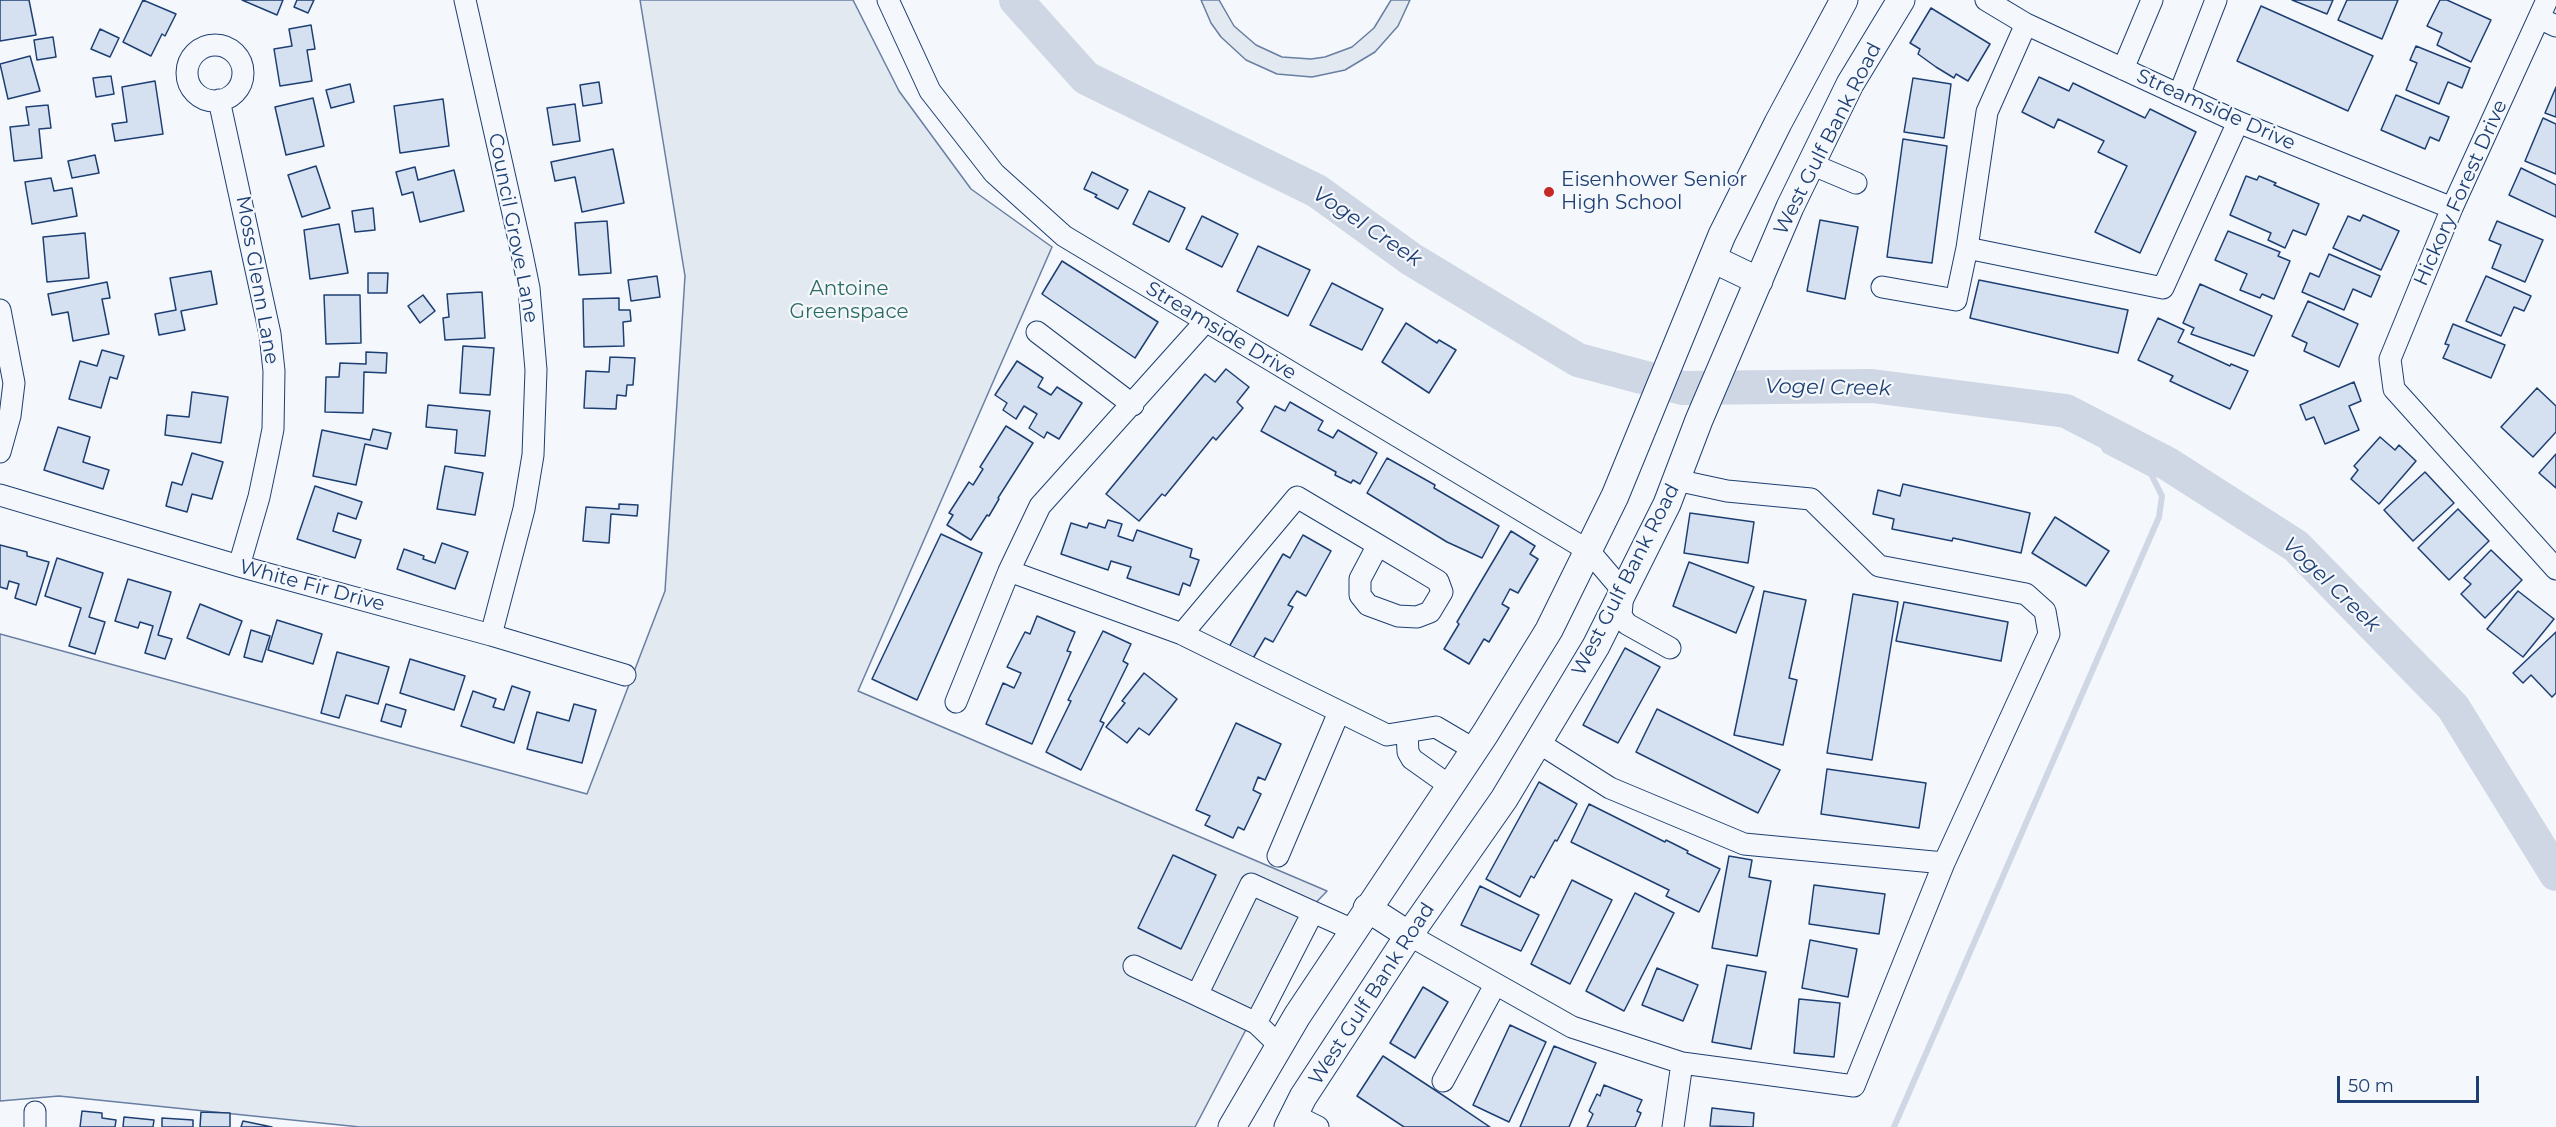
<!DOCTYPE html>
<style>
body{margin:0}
#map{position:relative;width:2556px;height:1127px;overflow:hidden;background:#f4f7fb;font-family:Montserrat,sans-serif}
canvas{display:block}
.scale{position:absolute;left:2337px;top:1076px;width:142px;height:27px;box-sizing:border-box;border:3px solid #1d3f73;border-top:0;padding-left:8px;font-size:18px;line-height:21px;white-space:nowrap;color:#1d3f73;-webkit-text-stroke:4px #f4f7fb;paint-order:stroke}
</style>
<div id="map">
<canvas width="2556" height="1127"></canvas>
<div class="scale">50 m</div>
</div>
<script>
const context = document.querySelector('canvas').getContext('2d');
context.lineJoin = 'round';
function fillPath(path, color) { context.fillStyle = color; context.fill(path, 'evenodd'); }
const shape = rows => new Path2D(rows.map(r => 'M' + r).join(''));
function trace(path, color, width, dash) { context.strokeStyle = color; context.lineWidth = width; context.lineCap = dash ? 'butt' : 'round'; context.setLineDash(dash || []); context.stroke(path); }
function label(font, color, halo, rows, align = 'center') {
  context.font = font + ' Montserrat,sans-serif'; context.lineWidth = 4.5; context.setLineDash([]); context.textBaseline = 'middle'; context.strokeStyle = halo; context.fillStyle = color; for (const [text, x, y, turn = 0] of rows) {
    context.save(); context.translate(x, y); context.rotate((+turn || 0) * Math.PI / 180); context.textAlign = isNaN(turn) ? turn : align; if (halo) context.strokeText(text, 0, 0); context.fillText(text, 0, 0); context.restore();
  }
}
const green = shape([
 [640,0,853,0,899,91,971,189,1052,247,858,691,1327,891,1308,911,1195,1127,360,1127,59,1096,0,1101,0,634,587,794,665,591,685,276,640,0],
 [1201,0,1219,0,1234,26,1256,45,1282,57,1311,59,1325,57,1352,47,1374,28,1391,0,1410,0,1398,26,1375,52,1345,70,1312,77,1277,74,1246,60,1221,37,1211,23,1201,0]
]);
const stream = shape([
 [1894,1127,2159,517,2162,496,2151,474,2105,450,2093,425]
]);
const river = shape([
 [1016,0,1086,78,1317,191,1411,259,1578,360,1683,388,1872,386,2066,411,2168,464,2296,546,2453,707,2556,874]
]);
const building = shape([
 [0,0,29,0,36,35,0,41,0,0],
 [143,0,176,14,165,36,162,34,151,56,123,42,143,0],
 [242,0,283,0,277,15,242,0],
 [297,0,314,0,308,13,294,7,297,0],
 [2292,0,2333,0,2327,14,2292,0],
 [2347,0,2398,0,2382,39,2338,20,2347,0],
 [2440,0,2447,0,2491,20,2471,62,2437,45,2442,33,2427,26,2440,0],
 [2261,6,2373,56,2348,111,2237,61,2261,6],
 [1931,8,1990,44,1968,81,1956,74,1954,78,1936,67,1918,54,1920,49,1910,43,1931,8],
 [311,25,315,49,307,50,312,81,280,86,274,49,292,46,289,29,311,25],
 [100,29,119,38,110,57,91,49,100,29],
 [53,37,56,57,37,60,34,40,53,37],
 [2416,46,2470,68,2462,88,2448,82,2439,104,2406,90,2417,63,2410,60,2416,46],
 [30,56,40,91,8,99,0,64,30,56],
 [111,76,114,94,96,97,93,78,111,76],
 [2039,77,2069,91,2073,83,2145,118,2150,109,2196,132,2140,253,2095,232,2127,166,2098,152,2104,141,2058,119,2054,128,2022,112,2039,77],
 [1913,78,1951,84,1944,138,1904,132,1913,78],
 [155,81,163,134,115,141,112,124,127,122,122,87,155,81],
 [599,82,602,103,583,106,580,85,599,82],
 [350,84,354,102,331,108,326,90,350,84],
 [2556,87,2556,117,2545,113,2556,87],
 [2396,95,2449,117,2439,141,2430,137,2425,149,2381,130,2396,95],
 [313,98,324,146,286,155,275,107,313,98],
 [443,99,449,146,400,153,394,106,443,99],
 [575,104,580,141,553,145,547,108,575,104],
 [48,105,51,128,39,129,42,158,14,161,10,127,29,125,26,107,48,105],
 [2543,118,2556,124,2556,174,2525,161,2543,118],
 [1903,139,1947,146,1932,263,1887,257,1903,139],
 [613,149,624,203,582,212,575,177,555,181,551,162,613,149],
 [95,155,99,173,72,178,68,161,95,155],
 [316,166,330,208,302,217,288,175,316,166],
 [415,167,418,180,454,170,464,211,420,222,413,192,402,195,396,172,415,167],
 [2521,168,2556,185,2556,217,2509,195,2521,168],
 [1092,172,1128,190,1118,209,1095,197,1097,195,1084,189,1092,172],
 [2246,176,2257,180,2259,176,2276,183,2274,185,2319,204,2306,235,2293,230,2285,248,2268,240,2271,233,2230,215,2246,176],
 [51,178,54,191,72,188,77,216,32,224,25,182,51,178],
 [1149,191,1185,208,1169,242,1133,224,1149,191],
 [373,208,375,230,355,232,352,211,373,208],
 [2363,215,2399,231,2381,270,2333,248,2348,216,2360,221,2363,215],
 [1202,216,1238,234,1222,267,1186,249,1202,216],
 [1820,220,1858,227,1845,299,1807,291,1820,220],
 [607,221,611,273,579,275,575,223,607,221],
 [2497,221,2543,240,2525,282,2492,268,2501,245,2489,240,2497,221],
 [339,224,348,273,310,279,304,230,339,224],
 [2228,231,2280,252,2278,256,2290,261,2274,299,2262,294,2260,298,2240,290,2247,274,2215,260,2228,231],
 [85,233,89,278,47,282,43,237,85,233],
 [1258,246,1310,270,1288,316,1237,291,1258,246],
 [2329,254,2380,276,2371,297,2353,289,2344,310,2302,292,2310,273,2319,277,2329,254],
 [1062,261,1158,322,1135,358,1042,294,1062,261],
 [211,271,217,304,181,311,185,330,159,335,155,314,176,310,170,278,211,271],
 [368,273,388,273,387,293,368,293,368,273],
 [657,276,660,297,631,301,628,280,657,276],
 [2486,276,2531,296,2524,311,2514,307,2501,336,2466,321,2486,276],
 [1979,280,2128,310,2118,353,1970,318,1979,280],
 [107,282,110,298,102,299,109,334,73,341,68,312,52,315,48,294,107,282],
 [1332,283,1383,309,1362,350,1310,325,1332,283],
 [2200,284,2272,316,2254,356,2191,334,2194,328,2183,323,2200,284],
 [482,292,485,338,445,340,443,318,449,317,447,294,482,292],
 [324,295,360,295,361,343,326,344,324,295],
 [423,295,435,311,420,323,408,306,423,295],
 [619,298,619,310,630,310,631,321,623,322,624,346,584,347,583,299,619,298],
 [2308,301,2358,324,2339,367,2304,351,2307,343,2292,336,2308,301],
 [2158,318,2184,330,2178,342,2230,366,2231,364,2248,371,2230,409,2170,381,2173,376,2138,360,2158,318],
 [1406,323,1437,343,1439,340,1456,350,1429,393,1382,362,1406,323],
 [2453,324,2505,345,2491,378,2443,358,2449,345,2445,344,2453,324],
 [463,346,494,348,490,395,460,393,463,346],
 [102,350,124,356,117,379,110,377,101,408,69,399,80,361,97,366,102,350],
 [366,352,387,353,386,373,364,372,363,413,325,412,326,377,339,377,340,363,366,364,366,352],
 [610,357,635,358,633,385,627,385,626,396,617,395,616,409,584,408,586,371,609,372,610,357],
 [1017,361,1043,378,1038,387,1051,395,1057,387,1082,403,1059,439,1047,432,1044,438,1029,428,1037,414,1024,406,1016,419,1003,410,1007,403,995,395,1017,361],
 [1226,369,1249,387,1237,402,1243,408,1216,440,1213,437,1165,496,1162,494,1139,521,1106,494,1205,374,1215,382,1226,369],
 [2354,382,2361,401,2349,406,2359,430,2325,444,2314,417,2306,420,2300,405,2354,382],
 [2537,388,2556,406,2556,432,2533,457,2501,427,2537,388],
 [192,392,228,397,221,443,165,435,167,415,189,417,192,392],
 [1290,402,1323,421,1318,430,1333,438,1338,430,1377,453,1360,484,1353,480,1351,483,1335,475,1336,472,1261,431,1275,406,1285,411,1290,402],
 [428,405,490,411,485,456,455,453,457,430,426,427,428,405],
 [1006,426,1033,443,998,498,999,499,989,516,987,515,971,540,947,525,953,515,949,513,969,482,973,485,983,469,980,467,1006,426],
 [58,427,90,437,83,462,109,470,103,489,44,470,58,427],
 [373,429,391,433,387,449,365,444,356,485,313,476,322,430,370,440,373,429],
 [2380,437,2395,450,2399,445,2416,461,2379,504,2351,479,2358,470,2354,466,2380,437],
 [192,453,223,462,212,499,192,494,187,512,166,506,172,482,182,485,192,453],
 [2556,454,2556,488,2539,473,2556,454],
 [1387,458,1435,485,1434,488,1499,526,1482,558,1447,542,1367,493,1387,458],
 [445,466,483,473,475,515,437,509,445,466],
 [2425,472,2454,503,2413,541,2384,510,2425,472],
 [1903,484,2030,513,2021,553,1953,538,1952,541,1892,529,1894,519,1873,514,1878,490,1900,496,1903,484],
 [315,486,362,502,356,519,338,513,333,531,361,540,355,558,297,539,315,486],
 [619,504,638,505,637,516,611,514,609,543,583,541,586,507,619,509,619,504],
 [2458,509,2489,541,2449,580,2418,548,2458,509],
 [1690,513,1754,522,1748,563,1684,553,1690,513],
 [2055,517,2109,551,2086,586,2032,553,2055,517],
 [1108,520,1122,524,1118,536,1133,541,1137,530,1192,549,1190,557,1199,560,1190,586,1183,583,1179,595,1127,578,1131,567,1111,561,1108,570,1061,554,1071,523,1087,528,1089,523,1105,528,1108,520],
 [1511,531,1535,546,1530,554,1538,559,1518,593,1510,589,1502,604,1509,608,1489,642,1484,639,1469,664,1444,649,1459,624,1457,622,1511,531],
 [941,534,982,553,917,700,872,679,941,534],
 [1303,535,1331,551,1306,596,1297,591,1288,605,1293,607,1273,642,1265,638,1252,660,1229,647,1283,554,1290,558,1303,535],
 [442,543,468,552,455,589,397,569,404,549,424,556,423,559,435,563,442,543],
 [0,545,27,552,27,556,49,562,36,605,15,598,19,584,9,581,7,589,0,587,0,545],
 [2491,550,2522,580,2485,618,2461,594,2471,584,2464,578,2491,550],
 [57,558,103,573,89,617,105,622,95,654,69,646,81,608,45,596,57,558],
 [1689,562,1754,587,1736,633,1673,606,1689,562],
 [128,579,171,592,158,635,172,639,165,659,145,653,153,626,140,622,138,628,115,621,128,579],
 [1764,591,1806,600,1789,678,1797,680,1783,745,1734,735,1764,591],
 [2518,591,2554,619,2523,657,2487,629,2518,591],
 [1853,594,1898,602,1872,760,1827,753,1853,594],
 [1904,602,2008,622,2001,661,1896,641,1904,602],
 [200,604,242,621,229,655,187,638,200,604],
 [1037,616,1075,632,1067,651,1071,652,1032,744,986,724,1003,683,1014,688,1021,673,1007,667,1025,632,1030,634,1037,616],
 [277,620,322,634,313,664,268,650,277,620],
 [251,630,270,636,262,662,244,657,251,630],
 [1103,631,1131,644,1123,661,1128,664,1100,721,1104,723,1081,770,1046,752,1071,701,1068,700,1103,631],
 [2556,632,2556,693,2552,697,2531,675,2523,683,2513,673,2556,632],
 [1625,648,1660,667,1618,743,1583,725,1625,648],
 [337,652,389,667,378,704,346,695,339,718,321,713,337,652],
 [410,659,465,676,454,710,400,693,410,659],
 [1144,673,1177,699,1149,735,1139,728,1127,743,1106,727,1125,703,1122,701,1144,673],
 [512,686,530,692,514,743,461,726,473,691,496,699,493,707,504,710,512,686],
 [386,704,406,710,401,727,381,721,386,704],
 [574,704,596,710,582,763,527,749,537,712,569,721,574,704],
 [1657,709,1780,770,1758,813,1636,752,1657,709],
 [1236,723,1281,744,1265,780,1258,777,1253,790,1261,794,1244,830,1238,827,1233,838,1205,825,1210,816,1196,810,1236,723],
 [1827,769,1926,783,1919,828,1821,814,1827,769],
 [1539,782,1577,804,1557,841,1555,840,1534,878,1531,876,1520,897,1486,879,1539,782],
 [1589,804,1665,842,1666,840,1688,851,1687,853,1720,869,1699,912,1666,896,1669,890,1571,842,1589,804],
 [1173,855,1216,875,1181,949,1138,928,1173,855],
 [1729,856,1752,860,1749,877,1771,881,1757,956,1712,948,1729,856],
 [1572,880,1612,900,1570,984,1531,964,1572,880],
 [1814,885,1885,894,1879,934,1809,924,1814,885],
 [1480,886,1539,915,1521,951,1461,925,1480,886],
 [1635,893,1674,913,1624,1011,1586,991,1635,893],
 [1810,940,1857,949,1848,997,1802,988,1810,940],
 [1727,965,1766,972,1751,1049,1712,1042,1727,965],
 [1657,968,1698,985,1683,1021,1642,1005,1657,968],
 [1423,987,1448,1002,1415,1058,1390,1043,1423,987],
 [1799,999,1840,1003,1834,1057,1794,1053,1799,999],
 [1510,1025,1546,1042,1509,1122,1473,1105,1510,1025],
 [1554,1046,1596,1063,1569,1127,1520,1127,1554,1046],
 [1383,1056,1441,1094,1490,1127,1404,1127,1357,1096,1383,1056],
 [1604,1085,1642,1100,1637,1111,1641,1113,1635,1127,1587,1127,1593,1114,1589,1111,1597,1094,1600,1096,1604,1085],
 [1712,1108,1754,1113,1753,1127,1710,1126,1712,1108],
 [82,1111,102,1113,102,1118,116,1120,115,1127,80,1127,82,1111],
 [201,1112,230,1113,230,1127,200,1127,201,1112],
 [124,1117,154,1120,153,1127,123,1127,124,1117],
 [162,1118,193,1120,193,1127,162,1127,162,1118],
 [243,1121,272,1127,241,1127,243,1121]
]);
const minor = shape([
 [465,0,521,249,529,288,536,370,533,455,524,509,491,635],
 [888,0,930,91,994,173,1064,236,1589,551,1623,591,1621,616,1627,624,1670,648],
 [1986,0,2026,24,2238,122,2452,208],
 [2547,0,2452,208,2390,359,2394,389,2556,569],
 [2539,18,2556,26],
 '187 73a28 28 0 1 1 56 0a28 28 0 1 1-56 0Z',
 [2123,69,2152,0],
 [2179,95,2216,0],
 [219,100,270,334,274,371,273,429,268,454,259,497,239,566],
 [1811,164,1856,183],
 [1967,248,2163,288,2238,122],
 [1882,287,1956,300,1967,248,1987,112,2026,24],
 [0,310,14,383,10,416,0,452],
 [1037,332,1133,405],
 [0,495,239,566,491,635,625,675],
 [1009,571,1182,634,1387,735,1436,727,1475,750],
 [1182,634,1297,497,1378,545,1438,581,1442,592,1430,612,1417,617,1398,616,1368,605,1360,595,1360,579,1378,545],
 [956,702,1009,571,1040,506,1205,322],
 [1407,733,1408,752,1412,759,1450,786],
 [1539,743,1610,788,1744,844,1944,863],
 [1278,856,1339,712],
 [1409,935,1572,1027,1682,1063,1854,1086,1944,863,2049,634,2045,611,2026,594,1879,566,1811,499,1727,491,1676,480],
 [1134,966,1197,995],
 [1256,1023,1197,995,1251,884,1313,912],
 [1280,1046,1256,1023,1313,912,1353,930],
 [1443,1081,1495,985],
 [35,1112,35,1127],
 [1294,1115,1318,1127],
 [1673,1127,1682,1063]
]);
const major = shape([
 [1713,259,1759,281],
 [1367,908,1409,935],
 [1232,1127,1297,1016,1485,734,1549,630,1615,496,1722,235,1778,123,1844,0],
 [1288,1127,1303,1097,1409,935,1504,799,1596,646,1667,504,1699,420,1790,207,1850,84,1901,0]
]);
const markers = [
 [1549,192,6,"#c62828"]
];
const streetNames = [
 ["Streamside Drive",2216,110,24],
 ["West Gulf Bank Road",1828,139,-63],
 ["Hickory Forest Drive",2461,193,-66],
 ["Council Grove Lane",513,228,79],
 ["Moss Glenn Lane",257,280,80],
 ["Streamside Drive",1221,331,31],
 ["West Gulf Bank Road",1626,580,-63],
 ["White Fir Drive",312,586,15],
 ["West Gulf Bank Road",1372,994,-57]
];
const poiNames = [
 ["Eisenhower Senior",1561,180],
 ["High School",1561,203]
];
const parkNames = [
 ["Antoine",849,289],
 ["Greenspace",849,312]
];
const waterNames = [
 ["Vogel Creek",1367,227,34],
 ["Vogel Creek",1828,388,1],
 ["Vogel Creek",2331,585,44]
];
fillPath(green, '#e3e9f0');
trace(green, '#687fa3', 1.5);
trace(stream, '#cfd7e4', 6);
trace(river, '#cfd7e4', 34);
fillPath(building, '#d5e0f0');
trace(building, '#1d3f73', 1.5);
trace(minor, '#1d3f73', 23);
trace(major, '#1d3f73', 29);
trace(minor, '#f4f7fb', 21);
trace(major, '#f4f7fb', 27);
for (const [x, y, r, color] of markers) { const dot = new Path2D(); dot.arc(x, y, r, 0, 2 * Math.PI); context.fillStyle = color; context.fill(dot); trace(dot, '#f4f7fb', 2); }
label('20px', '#1d3f73', '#f4f7fb', streetNames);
label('20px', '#1d3f73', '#f4f7fb', poiNames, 'left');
label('20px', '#2c6c60', '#f4f7fb', parkNames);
label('italic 21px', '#1d3f73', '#f4f7fb', waterNames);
</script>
